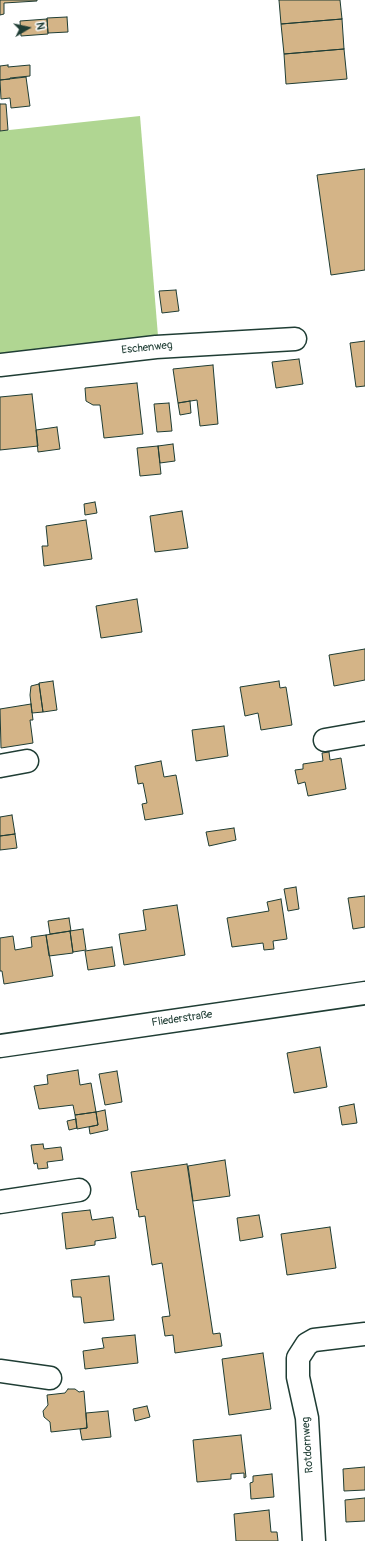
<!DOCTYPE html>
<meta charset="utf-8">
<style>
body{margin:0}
#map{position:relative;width:365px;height:1541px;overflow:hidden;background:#fff;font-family:Pangolin,sans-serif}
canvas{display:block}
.north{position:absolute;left:8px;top:8px;width:40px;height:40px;-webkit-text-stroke:3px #fff;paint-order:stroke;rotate:81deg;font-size:11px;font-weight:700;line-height:16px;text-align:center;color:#1f3d34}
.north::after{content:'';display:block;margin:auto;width:14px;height:18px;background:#1f3d34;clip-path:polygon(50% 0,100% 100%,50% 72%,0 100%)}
</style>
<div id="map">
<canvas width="365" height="1541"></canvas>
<div class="north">N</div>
</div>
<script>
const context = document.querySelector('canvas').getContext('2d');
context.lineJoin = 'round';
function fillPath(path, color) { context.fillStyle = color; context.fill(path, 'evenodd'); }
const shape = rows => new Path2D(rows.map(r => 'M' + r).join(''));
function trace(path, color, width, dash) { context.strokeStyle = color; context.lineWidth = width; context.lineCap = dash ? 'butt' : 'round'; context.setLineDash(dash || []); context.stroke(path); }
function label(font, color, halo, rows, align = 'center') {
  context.font = font + ' Pangolin,sans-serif'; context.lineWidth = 3.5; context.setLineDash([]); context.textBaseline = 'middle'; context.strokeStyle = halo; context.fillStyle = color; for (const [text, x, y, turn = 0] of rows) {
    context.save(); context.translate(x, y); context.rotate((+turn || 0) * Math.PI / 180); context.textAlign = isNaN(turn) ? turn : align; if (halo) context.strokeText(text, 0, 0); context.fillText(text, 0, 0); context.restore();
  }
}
const green = shape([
 [140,116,158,336,0,355,0,131]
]);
const building = shape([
 [0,0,37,0,37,1,4,3,4,14,0,15,0,0],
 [279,0,340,0,342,19,281,24,279,0],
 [67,17,68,32,48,33,47,18,67,17],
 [47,19,48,34,21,36,20,21,47,19],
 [342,19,344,49,284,54,281,24,342,19],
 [344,49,347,79,286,84,284,54,344,49],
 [8,65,8,67,30,65,30,76,10,78,10,79,0,80,0,66,8,65],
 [26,77,30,106,11,108,10,98,1,99,0,80,26,77],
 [0,104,6,104,8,130,0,131,0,104],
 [365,169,365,270,331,275,317,175,365,169],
 [176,290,179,311,162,313,159,291,176,290],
 [365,341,365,386,356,387,350,343,365,341],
 [299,359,303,384,276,388,272,362,299,359],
 [213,365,218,424,200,426,197,400,178,403,173,369,213,365],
 [137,383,143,434,104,438,100,405,93,405,86,401,85,388,137,383],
 [32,394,38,446,0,450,0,397,32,394],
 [190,401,191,413,180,415,178,403,190,401],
 [169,403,172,431,157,432,154,404,169,403],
 [57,427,60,449,38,452,36,430,57,427],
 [173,444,175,461,160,463,158,446,173,444],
 [158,446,161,474,140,476,137,448,158,446],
 [95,502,97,513,85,515,84,504,95,502],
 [182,511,188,548,155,552,150,516,182,511],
 [86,520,92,559,44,566,42,546,48,546,46,526,86,520],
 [137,599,142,632,101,638,96,606,137,599],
 [365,649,365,680,334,686,329,655,365,649],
 [53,681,57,710,43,712,39,683,53,681],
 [279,681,280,688,286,687,292,725,261,730,258,713,245,716,240,687,279,681],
 [39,684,43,712,32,713,30,695,31,686,39,684],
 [31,704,33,720,30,720,33,743,1,748,0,709,31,704],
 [224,726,228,756,196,761,192,730,224,726],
 [329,752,330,760,341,758,346,789,308,796,305,782,298,784,295,770,303,769,303,764,323,761,322,753,329,752],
 [161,761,164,777,176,775,183,814,145,820,142,804,147,803,143,783,138,784,135,766,161,761],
 [12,815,15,834,0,836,0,817,12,815],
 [234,828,236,840,209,846,206,832,234,828],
 [15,834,17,848,0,850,0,836,15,834],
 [296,887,299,909,288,911,284,889,296,887],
 [365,896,365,927,353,929,348,898,365,896],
 [281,899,287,939,273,941,274,949,264,950,263,943,232,947,227,918,269,911,267,902,281,899],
 [177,905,185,955,124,965,119,934,146,930,143,910,177,905],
 [69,918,71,931,50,934,48,921,69,918],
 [83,929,86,950,73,952,70,931,83,929],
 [70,931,73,953,49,956,46,935,70,931],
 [46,935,53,976,4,984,2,971,0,971,0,938,13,936,15,950,32,947,31,937,46,935],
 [112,947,115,966,88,970,85,951,112,947],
 [320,1047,327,1087,294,1093,287,1053,320,1047],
 [78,1070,80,1085,91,1083,96,1112,75,1115,73,1105,39,1109,34,1086,48,1084,47,1075,78,1070],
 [117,1071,122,1102,105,1105,99,1074,117,1071],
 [354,1104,357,1123,342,1125,339,1107,354,1104],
 [105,1110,108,1130,90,1134,89,1127,98,1125,96,1112,105,1110],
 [96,1112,98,1125,77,1129,75,1115,96,1112],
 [76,1119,77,1128,69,1130,67,1121,76,1119],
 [43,1144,44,1149,61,1147,63,1160,47,1162,48,1168,38,1169,37,1163,34,1164,31,1145,43,1144],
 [225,1160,230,1196,193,1201,188,1166,225,1160],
 [187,1164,213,1334,220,1333,222,1346,175,1353,173,1335,165,1336,162,1317,170,1316,162,1263,152,1265,145,1216,139,1217,138,1209,137,1210,131,1172,187,1164],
 [90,1210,92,1220,113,1217,116,1238,95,1241,95,1245,66,1249,62,1213,90,1210],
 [259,1215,263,1237,240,1241,237,1218,259,1215],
 [330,1227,336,1268,287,1275,281,1234,330,1227],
 [109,1276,114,1320,84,1323,81,1297,73,1297,71,1280,109,1276],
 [135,1335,138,1363,85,1369,83,1351,104,1348,102,1338,135,1335],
 [263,1353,271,1409,229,1415,222,1359,263,1353],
 [68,1389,75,1389,79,1392,84,1391,87,1428,51,1432,50,1422,44,1417,43,1411,48,1405,47,1395,65,1393,68,1389],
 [147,1406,150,1417,135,1421,133,1409,147,1406],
 [108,1411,111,1437,82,1440,80,1429,87,1428,86,1413,108,1411],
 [241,1435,246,1477,244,1478,244,1473,231,1474,231,1479,197,1482,193,1440,241,1435],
 [365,1467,365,1490,344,1491,343,1469,365,1467],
 [272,1474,274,1497,251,1499,250,1483,253,1482,253,1476,272,1474],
 [365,1498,365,1521,346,1522,345,1500,365,1498],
 [269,1510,271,1532,277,1532,278,1541,236,1541,234,1514,269,1510]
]);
const minor = shape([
 [0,365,156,347,295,339],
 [325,740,365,733],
 [0,766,27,761],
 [0,1046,365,993],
 [0,1202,79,1190],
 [0,1371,50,1378],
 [314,1541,307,1418,298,1377,298,1358,307,1344,314,1340,365,1334]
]);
const streetNames = [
 ["Eschenweg",147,348,-6],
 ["Fliederstraße",182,1019,-8],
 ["Rotdornweg",308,1445,-94]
];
fillPath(green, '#b0d692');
fillPath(building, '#d4b487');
trace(building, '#1f3d34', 1);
trace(minor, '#1f3d34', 25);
trace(minor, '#fff', 22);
label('11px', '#1f3d34', '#fff', streetNames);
</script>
